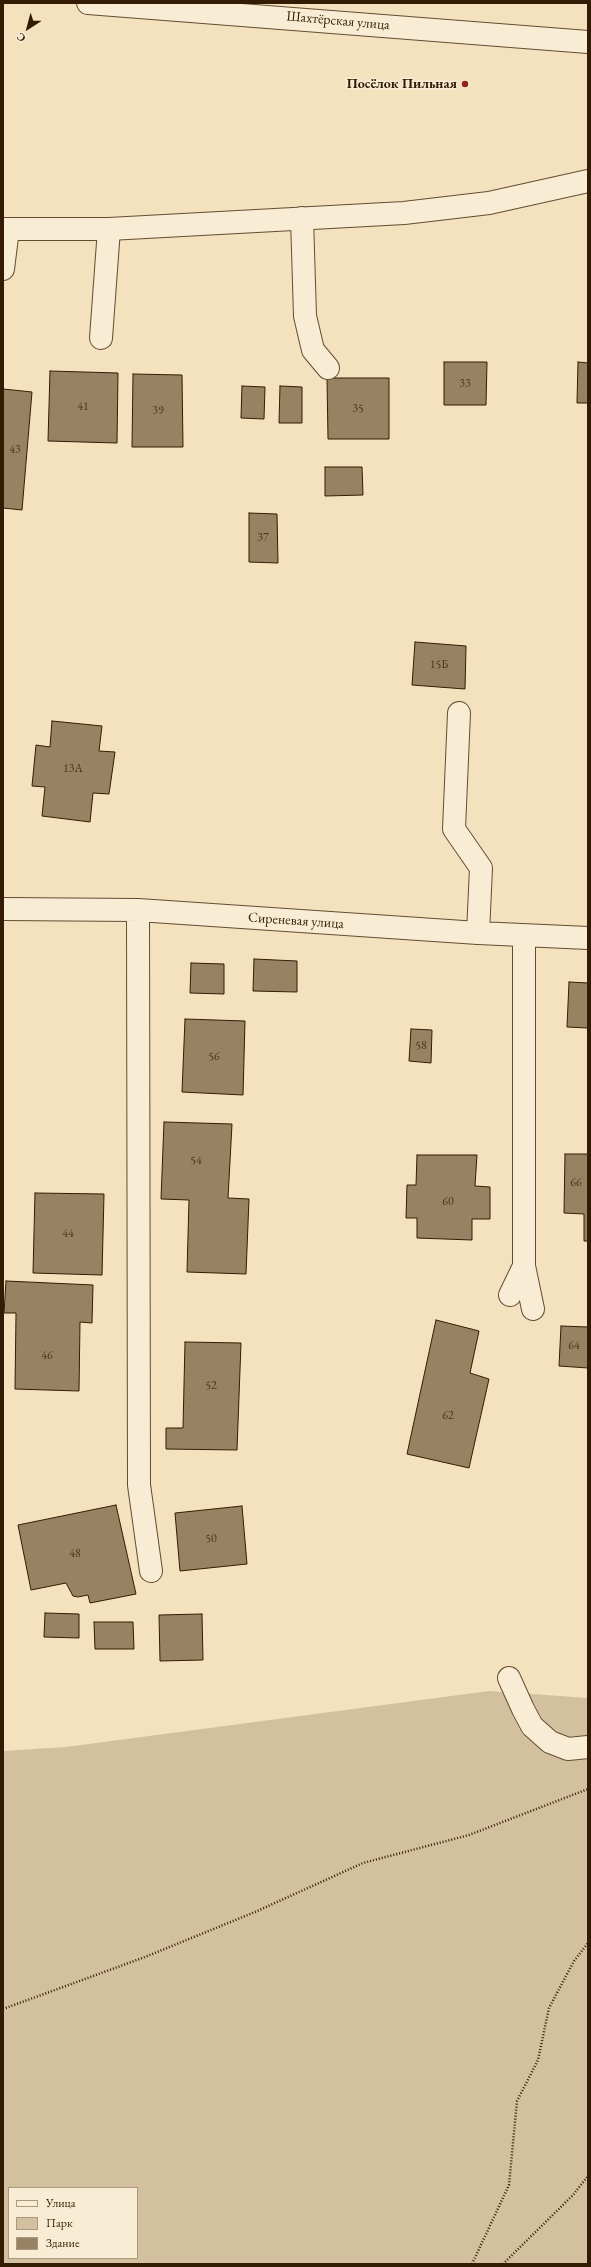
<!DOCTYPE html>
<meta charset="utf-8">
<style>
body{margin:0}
#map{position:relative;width:591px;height:2267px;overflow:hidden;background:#f4e1be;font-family:"EB Garamond",serif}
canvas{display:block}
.frame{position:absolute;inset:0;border:4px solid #331c03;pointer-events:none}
.legend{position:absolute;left:8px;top:2187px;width:130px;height:72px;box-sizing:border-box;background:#f8ecd5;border:1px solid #a99981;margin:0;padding:5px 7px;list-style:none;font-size:12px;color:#331c03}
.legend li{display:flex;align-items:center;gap:8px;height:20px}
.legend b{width:20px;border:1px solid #a99981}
.north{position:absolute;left:8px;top:8px;width:40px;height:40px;-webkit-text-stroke:3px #f8ecd5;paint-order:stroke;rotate:216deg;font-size:11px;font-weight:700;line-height:16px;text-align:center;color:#331c03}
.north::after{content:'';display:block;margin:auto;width:14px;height:18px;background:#331c03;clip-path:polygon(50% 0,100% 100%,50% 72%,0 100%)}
</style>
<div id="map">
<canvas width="591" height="2267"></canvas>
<div class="frame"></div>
<ul class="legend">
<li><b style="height:5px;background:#f8ecd5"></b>Улица</li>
<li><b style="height:11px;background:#d3c09e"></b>Парк</li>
<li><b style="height:11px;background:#978264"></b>Здание</li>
</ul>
<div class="north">С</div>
</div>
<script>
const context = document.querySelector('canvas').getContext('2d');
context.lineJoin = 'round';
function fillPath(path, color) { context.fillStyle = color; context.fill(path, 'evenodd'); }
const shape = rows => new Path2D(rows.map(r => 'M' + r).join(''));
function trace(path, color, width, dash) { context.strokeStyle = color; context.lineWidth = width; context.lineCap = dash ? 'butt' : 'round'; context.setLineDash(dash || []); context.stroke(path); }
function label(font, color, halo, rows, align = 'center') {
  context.font = font + ' "EB Garamond",serif'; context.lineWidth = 3; context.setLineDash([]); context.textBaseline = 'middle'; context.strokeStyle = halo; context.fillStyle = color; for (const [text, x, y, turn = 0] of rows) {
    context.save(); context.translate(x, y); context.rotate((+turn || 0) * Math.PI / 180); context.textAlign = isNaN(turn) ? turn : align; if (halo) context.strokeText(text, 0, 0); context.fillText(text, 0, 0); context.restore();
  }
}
const green = shape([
 [489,1691,588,1698,588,2264,3,2264,3,1751,66,1747],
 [9,2188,137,2188,137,2258,9,2258]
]);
const building = shape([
 [444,362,487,362,486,405,444,405,444,362],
 [578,362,588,363,588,403,577,403,578,362],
 [50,371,118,373,117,443,48,441,50,371],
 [133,374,182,375,183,447,132,447,133,374],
 [327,378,389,378,389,439,328,439,327,378],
 [242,386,265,387,264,419,241,418,242,386],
 [280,386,302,387,302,423,279,423,280,386],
 [3,389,32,392,22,510,3,508,3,389],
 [325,467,362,467,363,495,325,496,325,467],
 [249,513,277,514,278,563,249,562,249,513],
 [415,642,466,646,465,689,412,685,415,642],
 [52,721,102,726,99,751,115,752,109,794,93,793,90,822,42,816,45,787,32,786,36,745,50,747,52,721],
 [254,959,297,961,297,992,253,991,254,959],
 [191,963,224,964,224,994,190,993,191,963],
 [569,982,588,983,588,1028,567,1027,569,982],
 [185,1019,245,1021,243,1095,182,1092,185,1019],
 [411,1029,432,1030,431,1063,409,1061,411,1029],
 [164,1122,232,1124,228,1198,249,1199,246,1274,187,1272,189,1200,161,1199,164,1122],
 [565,1154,588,1154,588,1241,584,1241,584,1214,564,1213,565,1154],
 [417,1155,477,1155,475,1186,490,1187,490,1219,472,1219,472,1240,417,1238,417,1218,406,1218,407,1185,416,1185,417,1155],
 [35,1193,104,1194,102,1275,33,1273,35,1193],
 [6,1281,93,1285,92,1323,80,1322,79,1391,15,1389,16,1313,4,1313,6,1281],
 [436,1320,479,1331,470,1373,489,1379,469,1468,407,1454,436,1320],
 [561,1326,588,1327,588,1368,559,1366,561,1326],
 [185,1342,241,1343,237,1450,166,1449,166,1428,183,1428,185,1342],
 [116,1505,136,1594,90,1603,88,1595,78,1597,73,1596,66,1583,31,1590,18,1525,116,1505],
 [242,1506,247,1564,180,1571,175,1513,242,1506],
 [45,1613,79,1614,79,1638,44,1637,45,1613],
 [202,1614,203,1660,160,1661,159,1615,202,1614],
 [94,1622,133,1622,134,1649,95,1649,94,1622]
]);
const path = shape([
 [3,2009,145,1957,255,1912,363,1863,469,1835,588,1789],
 [472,2264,509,2185,517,2101,538,2060,549,2008,574,1961,588,1943],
 [503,2264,573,2195,588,2176]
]);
const minor = shape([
 [88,3,588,42],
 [302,218,305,316,313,350,328,368],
 [3,229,109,229,404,213,489,203,588,181],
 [3,269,8,229],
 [101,338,109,229],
 [459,713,454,829,481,868,478,933],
 [3,909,138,910,478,933,588,938],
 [138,910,139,1485,151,1571],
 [524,936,524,1266,533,1309],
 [510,1295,524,1266],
 [509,1678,523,1709,532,1726,550,1742,568,1749,588,1747]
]);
const markers = [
 [465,84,4,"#8f2418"]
];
const numberNames = [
 ["33",465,384],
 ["41",83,407],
 ["35",358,409],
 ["39",158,411],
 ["43",15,450],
 ["37",263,538],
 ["15Б",439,665],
 ["13А",73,769],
 ["58",421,1046],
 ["56",214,1057],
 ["54",196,1161],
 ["66",576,1183],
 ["60",448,1202],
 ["44",68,1234],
 ["64",574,1346],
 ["46",47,1356],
 ["52",211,1386],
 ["62",448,1416],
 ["50",211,1539],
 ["48",75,1554]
];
const streetNames = [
 ["Шахтёрская улица",338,21,5],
 ["Сиреневая улица",296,921,4]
];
const poiNames = [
 ["Посёлок Пильная",457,84]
];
fillPath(green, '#d3c09e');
fillPath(building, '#978264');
trace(building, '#331c03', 1);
trace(minor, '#634d32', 24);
trace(path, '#331c03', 2.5, [1, 2]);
trace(minor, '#f8ecd5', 22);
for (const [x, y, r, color] of markers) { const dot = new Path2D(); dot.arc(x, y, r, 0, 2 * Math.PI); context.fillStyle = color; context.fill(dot); trace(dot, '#f8ecd5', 1.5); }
label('12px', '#4c361b', null, numberNames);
label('14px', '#331c03', '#f8ecd5', streetNames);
label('bold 14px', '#331c03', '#f8ecd5', poiNames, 'right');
</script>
